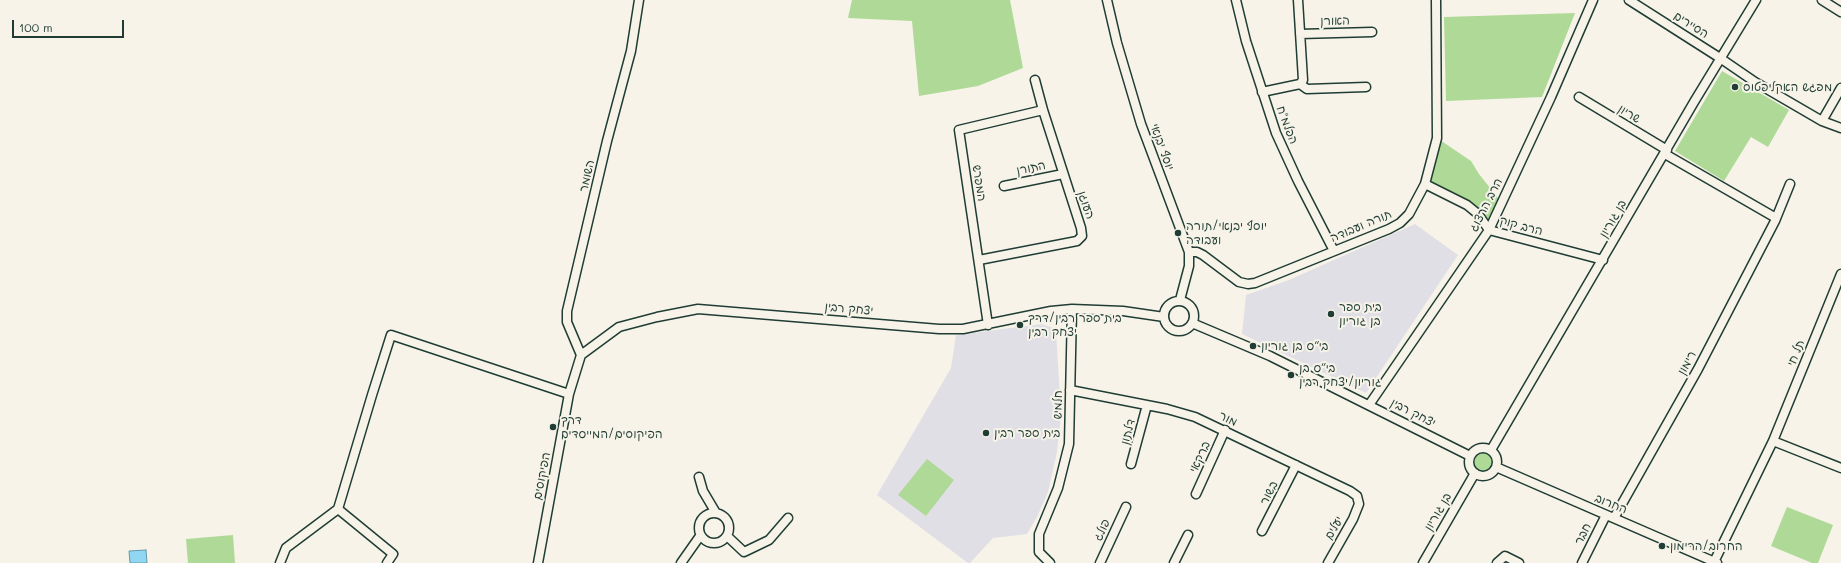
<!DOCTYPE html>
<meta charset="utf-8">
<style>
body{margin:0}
#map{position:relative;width:1841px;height:563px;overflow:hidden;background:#f7f3e8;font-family:Mali,sans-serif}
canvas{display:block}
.scale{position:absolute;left:12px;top:20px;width:112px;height:18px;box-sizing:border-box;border:2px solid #1f3d34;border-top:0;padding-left:5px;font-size:12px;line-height:14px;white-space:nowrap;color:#1f3d34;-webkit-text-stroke:3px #f7f3e8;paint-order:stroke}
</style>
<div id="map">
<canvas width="1841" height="563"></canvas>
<div class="scale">100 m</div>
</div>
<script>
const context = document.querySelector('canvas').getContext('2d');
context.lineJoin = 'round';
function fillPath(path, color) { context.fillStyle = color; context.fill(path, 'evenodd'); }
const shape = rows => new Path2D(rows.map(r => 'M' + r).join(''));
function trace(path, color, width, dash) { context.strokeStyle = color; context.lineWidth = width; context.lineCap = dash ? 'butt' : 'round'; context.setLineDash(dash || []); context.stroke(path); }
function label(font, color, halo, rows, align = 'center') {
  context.font = font + ' Mali,"Playpen Sans Hebrew",sans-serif'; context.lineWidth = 4; context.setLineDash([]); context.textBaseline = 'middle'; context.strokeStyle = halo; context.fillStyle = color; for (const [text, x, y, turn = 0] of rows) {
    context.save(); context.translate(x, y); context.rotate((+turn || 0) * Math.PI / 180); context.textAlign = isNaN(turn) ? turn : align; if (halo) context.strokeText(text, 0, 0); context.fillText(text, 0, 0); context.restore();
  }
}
const built = shape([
 [1415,224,1458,255,1366,393,1242,334,1246,295,1289,280],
 [1042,324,1051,327,1056,331,1061,414,1057,452,1048,492,1037,517,1027,534,993,538,970,563,968,563,877,495,951,368,956,335]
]);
const green = shape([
 [852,0,1010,0,1023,68,978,86,919,96,912,21,848,18],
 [1575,13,1542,97,1446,101,1444,17],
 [1722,71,1789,110,1768,147,1751,137,1724,181,1675,151],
 [1437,138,1471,161,1479,174,1502,203,1489,230,1478,214,1425,184],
 '1472 462a11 11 0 1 1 22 0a11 11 0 1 1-22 0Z',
 [927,459,954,480,926,516,898,495],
 [1787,507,1833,525,1818,563,1812,563,1771,546],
 [233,535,235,563,188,563,186,539]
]);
const water = shape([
 [146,550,147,563,130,563,129,551,146,550]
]);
const minor = shape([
 [1107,0,1117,43,1141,124,1189,252,1189,266,1180,300],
 [1236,0,1246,41,1276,133,1298,181,1334,251],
 [1629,0,1720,58,1755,82,1822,121,1841,128],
 [1822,0,1841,12],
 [1300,34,1372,32],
 [1300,84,1307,89,1366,87],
 [1262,92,1300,84,1303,80,1298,0],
 [1579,97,1667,150],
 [1822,121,1841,88],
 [1665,154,1776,218],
 [1425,184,1467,205,1478,214,1489,230,1603,260],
 [1004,186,1063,174],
 [1189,252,1197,252,1203,255,1239,282,1248,284,1255,283,1389,229,1400,223,1409,214,1425,184,1437,138,1436,0],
 [979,260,1077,241,1082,236,1081,228,1043,110,1035,80],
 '1164 316a15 15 0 1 1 30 0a15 15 0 1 1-30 0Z',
 [1192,323,1270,356,1470,456],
 [988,325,959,130,1043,110],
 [581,355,567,322,567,311,607,141,631,51,639,0],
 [1070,390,1167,409,1195,417,1350,491,1357,496,1359,504,1353,519,1328,563],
 [1369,405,1489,230,1551,97,1593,0],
 [1773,441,1841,468],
 '1469 462a14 14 0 1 1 28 0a14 14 0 1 1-28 0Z',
 [1491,450,1694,102,1756,0],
 [1131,464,1147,405],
 [1496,467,1717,563],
 [699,477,703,491,716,513],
 [1196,494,1225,430],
 [338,509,393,554,387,563],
 '699 528a15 15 0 1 1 30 0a15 15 0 1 1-30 0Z',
 [1614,518,1698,369,1775,221,1790,184],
 [1262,531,1296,465],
 [727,536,744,552,769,540,788,518],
 [1714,562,1773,441,1841,274],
 [280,563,286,548,338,509,372,395,391,335,569,394],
 [538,563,569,394,581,355,619,327,657,317,698,309,939,329,963,329,1051,311,1072,309,1123,311,1164,317],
 [681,563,700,536],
 [1050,563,1039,552,1039,534,1058,488,1069,444,1072,309],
 [1100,563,1126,507],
 [1174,563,1188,535],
 [1423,563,1475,473],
 [1497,563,1505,556,1519,563],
 [1582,563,1606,515]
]);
const markers = [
 [1735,87,4,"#1f3d34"],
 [1178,233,4,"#1f3d34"],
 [1331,314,4,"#1f3d34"],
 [1020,325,4,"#1f3d34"],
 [1253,346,4,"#1f3d34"],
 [1291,375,4,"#1f3d34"],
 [553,427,4,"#1f3d34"],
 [986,433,4,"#1f3d34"],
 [1662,546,4,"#1f3d34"]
];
const streetNames = [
 ["האורן",1335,21,-1],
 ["הסיירים",1691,25,32],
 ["שריון",1629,114,31],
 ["הפלמ\"ח",1287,125,69],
 ["יוסף יבנאי",1162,147,70],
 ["התורן",1031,168,-12],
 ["השומר",587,176,-77],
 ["המפרש",979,183,81],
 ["העוגן",1086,205,71],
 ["הרב הרצוג",1486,205,-63],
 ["בן גוריון",1613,219,-60],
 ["תורה ועבודה",1361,226,-23],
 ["הרב קוק",1521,226,15],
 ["יצחק רבין",849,309,5],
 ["תל חי",1796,353,-68],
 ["רימון",1687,363,-61],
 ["חלמיש",1058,405,-89],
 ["יצחק רבין",1413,413,27],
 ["מור",1228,419,25],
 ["דלתון",1128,432,-75],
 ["ברקאי",1200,457,-65],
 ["הפיקוסים",542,476,-79],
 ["בשור",1269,493,-63],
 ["החרוב",1611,504,22],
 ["בן גוריון",1438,512,-60],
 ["יעלים",1334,528,-60],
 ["פולג",1102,530,-65],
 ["חבר",1583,534,-63]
];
const poiNames = [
 ["מפגש האקליפטוס",1743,87],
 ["יוסף יבנאי/תורה",1186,226],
 ["ועבודה",1186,240],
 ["בית ספר",1339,307],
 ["בן גוריון",1339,321],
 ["בית ספר רבין/דרך",1028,318],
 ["יצחק רבין",1028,332],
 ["בי״ס בן גוריון",1261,346],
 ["בי״ס בן",1299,368],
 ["גוריון/יצחק רבין",1299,382],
 ["דרך",561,420],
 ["הפיקוסים/המייסדים",561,434],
 ["בית ספר רבין",994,433],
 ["החרוב/הרימון",1670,546]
];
fillPath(built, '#e0dfe6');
fillPath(green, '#afd997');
fillPath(water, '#91d7f3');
trace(water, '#6399a7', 1);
trace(minor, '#1f3d34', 11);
trace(minor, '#f7f3e8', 8);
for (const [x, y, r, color] of markers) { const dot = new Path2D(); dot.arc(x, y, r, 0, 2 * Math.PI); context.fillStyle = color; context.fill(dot); trace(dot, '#f7f3e8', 1.5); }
label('12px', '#1f3d34', '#f7f3e8', streetNames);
label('12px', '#1f3d34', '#f7f3e8', poiNames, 'left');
</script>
